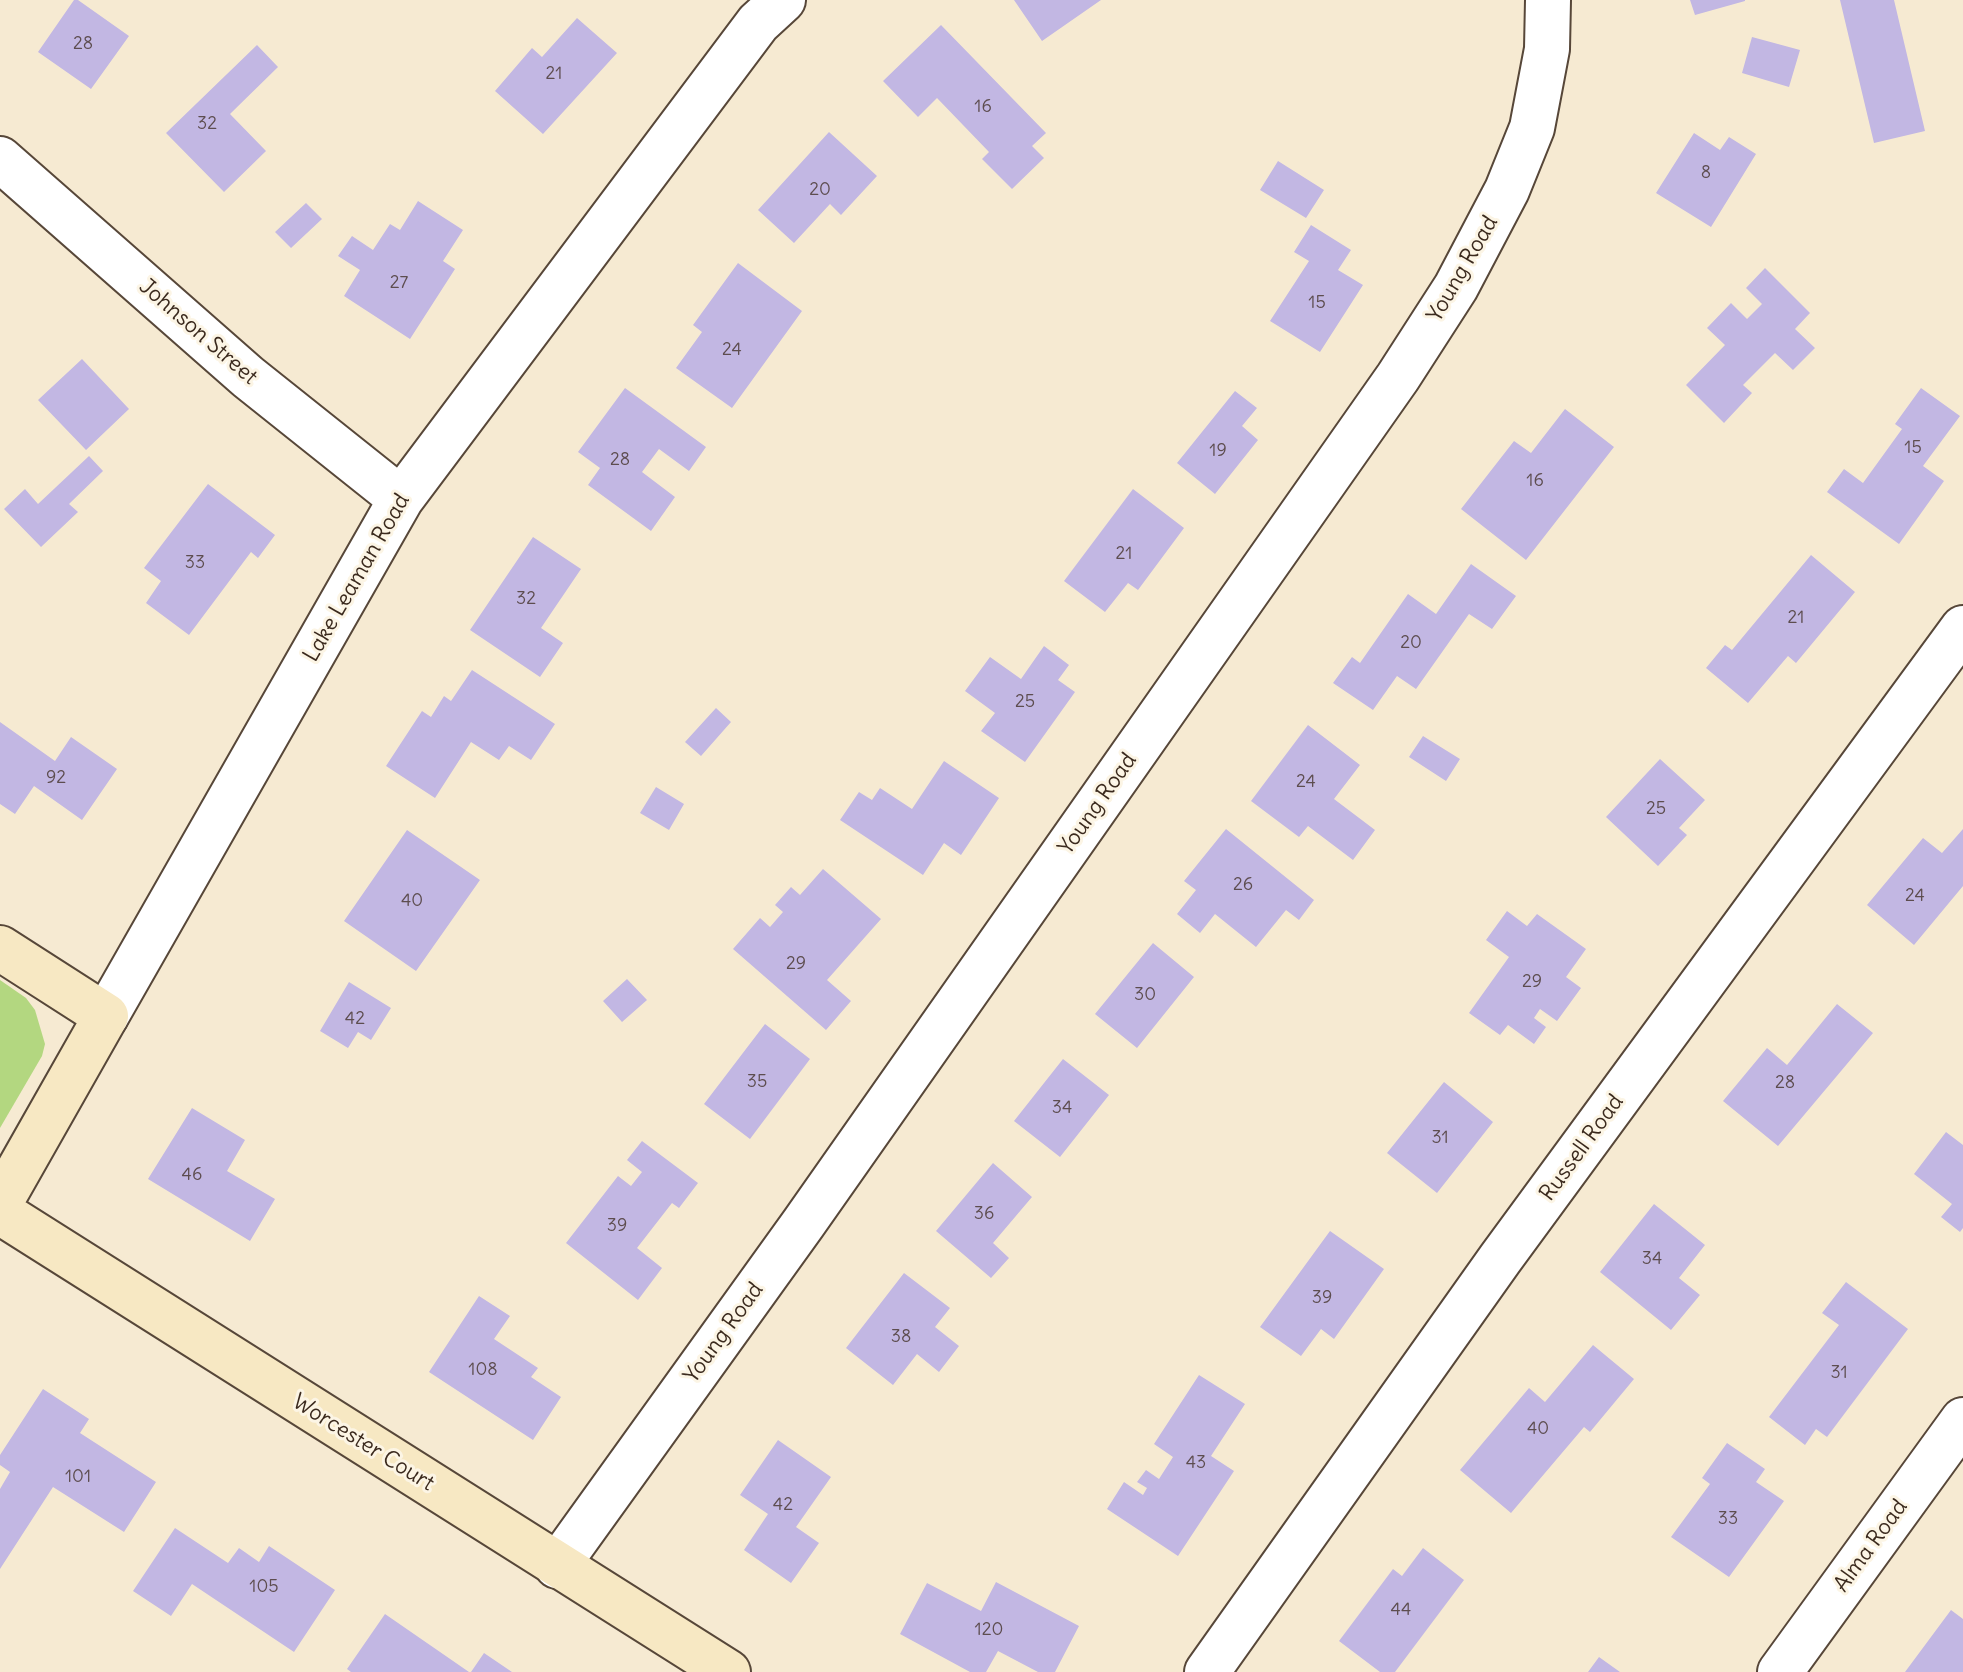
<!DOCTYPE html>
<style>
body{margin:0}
canvas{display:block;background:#f6ead2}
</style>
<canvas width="1963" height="1672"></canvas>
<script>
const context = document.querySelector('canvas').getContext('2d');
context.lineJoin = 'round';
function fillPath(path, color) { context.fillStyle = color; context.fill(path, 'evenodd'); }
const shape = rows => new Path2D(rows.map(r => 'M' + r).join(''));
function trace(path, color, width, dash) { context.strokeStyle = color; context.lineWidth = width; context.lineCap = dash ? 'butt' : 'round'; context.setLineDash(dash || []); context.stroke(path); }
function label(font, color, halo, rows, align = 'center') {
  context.font = font + ' Delius,sans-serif'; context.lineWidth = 6; context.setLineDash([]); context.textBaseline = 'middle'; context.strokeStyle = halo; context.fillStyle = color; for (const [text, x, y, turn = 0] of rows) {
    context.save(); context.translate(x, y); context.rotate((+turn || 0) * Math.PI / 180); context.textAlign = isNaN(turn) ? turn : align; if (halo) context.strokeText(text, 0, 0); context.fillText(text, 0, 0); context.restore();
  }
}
const green = shape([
 [0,980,26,998,35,1010,45,1044,42,1056,0,1128]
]);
const building = shape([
 [74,0,78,0,129,36,91,89,38,52],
 [1014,0,1101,0,1042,41],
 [1690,0,1745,0,1745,1,1695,15],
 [1840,0,1894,0,1925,131,1874,143],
 [577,18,617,53,543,134,495,91,532,48,542,57],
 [941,25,1046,133,1032,146,1044,158,1012,189,982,159,989,152,937,98,918,117,883,81],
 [1752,37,1800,50,1789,87,1742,73],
 [257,45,278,67,230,114,266,151,224,192,166,133],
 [829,132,877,176,841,215,830,204,794,243,758,210],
 [1694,133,1720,150,1729,137,1756,154,1711,227,1656,193],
 [1278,161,1324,190,1306,218,1260,190],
 [418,201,463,230,443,261,455,269,410,339,344,296,360,270,338,256,352,236,373,250,390,224,400,230],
 [306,203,322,219,291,248,275,232],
 [1311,225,1351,250,1338,270,1363,285,1320,352,1270,321,1309,261,1294,252],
 [738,263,802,311,732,408,676,368,702,332,693,325],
 [1765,268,1810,313,1795,329,1815,348,1793,370,1775,353,1743,385,1752,393,1724,423,1686,385,1725,345,1707,328,1731,303,1747,319,1762,304,1746,288],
 [82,359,129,409,86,450,38,400],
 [625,388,706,447,689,471,659,449,642,472,675,497,651,531,588,485,600,468,578,452],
 [1921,388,1960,416,1923,466,1944,481,1899,544,1827,492,1844,469,1863,483,1902,429,1895,424],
 [1235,391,1257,408,1242,426,1258,440,1215,494,1177,463],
 [1565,409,1614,447,1526,560,1461,509,1514,441,1531,453],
 [89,456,103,471,69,504,78,512,41,547,4,509,25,489,38,504],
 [208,484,275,535,258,558,251,552,189,635,146,603,161,581,144,568],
 [1133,489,1184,528,1138,590,1128,583,1105,612,1064,581],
 [533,537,581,569,541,628,563,643,540,677,470,630],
 [1811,555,1855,592,1796,663,1788,656,1748,703,1706,668,1725,645,1732,650],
 [1471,564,1516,596,1492,629,1469,614,1416,689,1397,676,1373,710,1333,683,1352,657,1360,663,1408,594,1436,614],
 [1044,646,1069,665,1058,680,1075,692,1025,762,981,731,995,713,965,691,990,657,1021,679],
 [472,670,555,724,531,760,509,746,499,760,471,742,435,798,386,766,422,711,431,717,444,696,451,701],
 [716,708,731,722,701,756,685,742],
 [0,722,55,761,71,737,117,769,82,820,34,786,15,814,0,804],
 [1308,725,1360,765,1334,799,1375,830,1353,860,1308,826,1299,837,1251,801],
 [1423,736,1460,759,1446,781,1409,757],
 [1660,759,1705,800,1679,828,1687,835,1658,866,1606,817],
 [944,761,999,798,961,855,944,843,923,875,840,820,859,792,872,800,880,788,912,809],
 [656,787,684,804,669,830,640,813],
 [1226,829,1314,900,1299,920,1286,910,1256,947,1215,914,1200,933,1177,914,1196,890,1184,881],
 [1963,829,1963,886,1914,945,1867,905,1923,838,1942,853],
 [407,830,480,880,416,971,344,921],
 [823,869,881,919,827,980,851,1001,826,1030,733,949,760,918,770,927,783,912,775,905,791,887,800,895],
 [1507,911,1527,926,1537,914,1586,949,1566,977,1581,988,1557,1021,1540,1009,1534,1018,1546,1027,1534,1044,1508,1025,1500,1035,1469,1013,1509,957,1486,940],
 [1153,943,1194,977,1137,1048,1095,1014],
 [627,979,647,1000,622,1022,603,1001],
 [349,982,391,1008,371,1040,358,1032,348,1048,320,1031],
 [1837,1004,1873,1033,1778,1146,1723,1101,1767,1048,1787,1065],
 [765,1024,810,1059,750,1139,704,1104],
 [1063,1059,1109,1095,1060,1157,1014,1121],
 [1444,1082,1493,1122,1437,1193,1387,1153],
 [192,1108,245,1140,227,1171,275,1199,250,1241,148,1179],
 [1946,1132,1963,1145,1963,1228,1960,1232,1941,1217,1952,1204,1914,1174],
 [642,1141,698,1183,679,1208,672,1203,637,1248,662,1268,638,1300,566,1243,618,1176,631,1186,642,1172,627,1160],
 [993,1163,1032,1197,993,1243,1009,1258,991,1278,936,1231],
 [1654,1204,1705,1245,1679,1278,1700,1295,1671,1330,1600,1272],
 [1330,1231,1384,1269,1334,1339,1321,1329,1301,1356,1260,1327],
 [904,1273,950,1308,935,1327,959,1346,939,1372,917,1354,893,1385,846,1348],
 [1846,1282,1908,1329,1827,1437,1816,1429,1805,1445,1769,1417,1839,1325,1822,1313],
 [479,1296,510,1316,494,1339,538,1368,531,1377,561,1397,533,1440,429,1372],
 [1593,1345,1634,1379,1590,1432,1584,1427,1511,1513,1460,1470,1529,1388,1545,1402],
 [1199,1375,1245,1404,1211,1456,1234,1471,1178,1556,1107,1509,1124,1482,1143,1495,1147,1488,1137,1482,1146,1470,1159,1479,1173,1457,1154,1444],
 [43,1389,89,1419,80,1433,156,1482,124,1532,53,1487,0,1569,0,1489,10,1472,0,1465,0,1455],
 [778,1440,831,1477,796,1527,819,1543,791,1583,744,1550,768,1514,740,1495],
 [1727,1443,1765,1469,1756,1482,1784,1501,1729,1577,1671,1537,1710,1484,1702,1478],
 [175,1528,228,1563,239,1548,259,1562,269,1546,335,1590,294,1652,192,1584,171,1616,133,1591],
 [1423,1548,1464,1580,1395,1672,1380,1672,1339,1641,1393,1569,1402,1576],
 [996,1582,1079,1626,1055,1672,1038,1672,998,1651,986,1672,970,1672,900,1634,927,1583,981,1611],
 [1951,1610,1963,1619,1963,1672,1905,1672],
 [385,1614,469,1672,351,1672,347,1669],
 [484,1653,512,1672,471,1672],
 [1599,1657,1620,1672,1588,1672]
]);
const street = shape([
 [0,159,248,377,401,499],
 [106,1016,401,499,758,23,783,0],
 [557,1566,803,1224,1398,377,1456,287,1507,190,1532,128,1547,49,1548,0],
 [1207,1672,1500,1259,1963,628],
 [1780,1672,1963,1420]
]);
const secondary = shape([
 [0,948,106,1016,0,1203],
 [0,1212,728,1672]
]);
const numberNames = [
 ["28",83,44],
 ["21",554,74],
 ["16",983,107],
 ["32",207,124],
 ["8",1706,173],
 ["20",820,190],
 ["27",399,283],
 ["15",1317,303],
 ["24",732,350],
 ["15",1913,448],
 ["19",1218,451],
 ["28",620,460],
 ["16",1535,481],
 ["21",1124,554],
 ["33",195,563],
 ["32",526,599],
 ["21",1796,618],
 ["20",1411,643],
 ["25",1025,702],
 ["92",56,778],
 ["24",1306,782],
 ["25",1656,809],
 ["26",1243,885],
 ["24",1915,896],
 ["40",412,901],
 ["29",796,964],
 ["29",1532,982],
 ["30",1145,995],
 ["42",355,1019],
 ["35",757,1082],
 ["28",1785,1083],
 ["34",1062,1108],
 ["31",1440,1138],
 ["46",192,1175],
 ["36",984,1214],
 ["39",617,1226],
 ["34",1652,1259],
 ["39",1322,1298],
 ["38",901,1337],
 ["108",483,1370],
 ["31",1839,1373],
 ["40",1538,1429],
 ["43",1196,1463],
 ["101",78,1477],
 ["42",783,1505],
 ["33",1728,1519],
 ["105",264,1587],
 ["44",1401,1610],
 ["120",989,1630]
];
const streetNames = [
 ["Young Road",1463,269,-60],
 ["Johnson Street",198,332,41],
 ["Lake Leaman Road",357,578,-60],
 ["Young Road",1098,804,-55],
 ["Russell Road",1582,1148,-54],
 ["Young Road",724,1333,-54],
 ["Worcester Court",363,1443,32],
 ["Alma Road",1871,1546,-54]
];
fillPath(green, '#b3d780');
fillPath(building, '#c2b7e3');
trace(street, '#574739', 48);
trace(secondary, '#574739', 48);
trace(street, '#fff', 44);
trace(secondary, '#f7e8c3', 44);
label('18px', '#5d4d4f', null, numberNames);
label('22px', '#3b2a1e', '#fcf5e5', streetNames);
</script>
